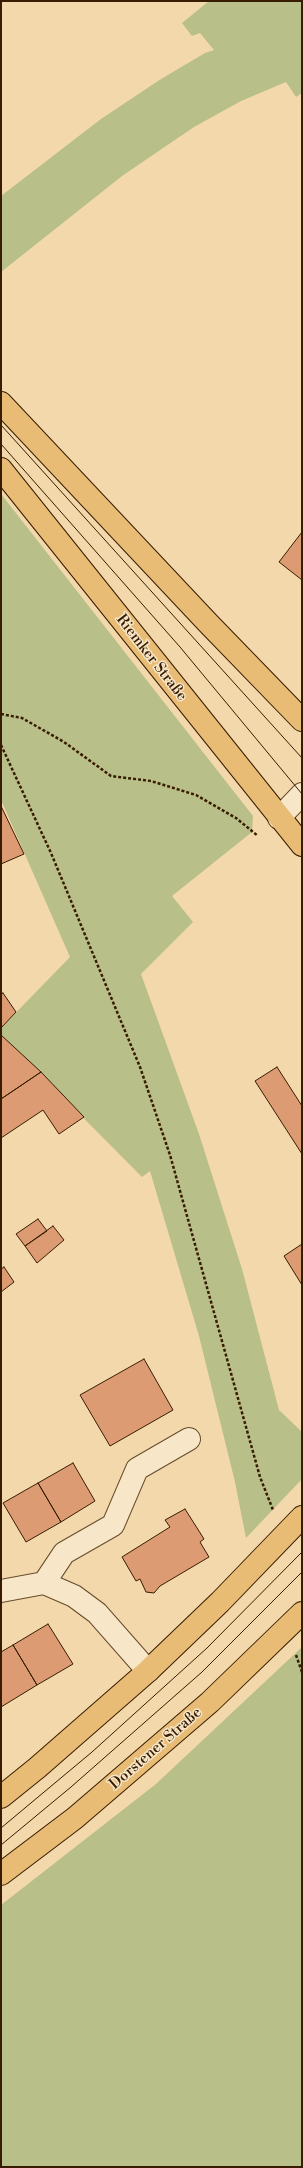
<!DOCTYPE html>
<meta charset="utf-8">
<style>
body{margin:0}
#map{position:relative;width:303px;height:2168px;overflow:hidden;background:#f2d8aa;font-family:"Libre Bodoni",serif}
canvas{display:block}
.frame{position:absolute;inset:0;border:2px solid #381c01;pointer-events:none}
</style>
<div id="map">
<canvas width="303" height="2168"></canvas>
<div class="frame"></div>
</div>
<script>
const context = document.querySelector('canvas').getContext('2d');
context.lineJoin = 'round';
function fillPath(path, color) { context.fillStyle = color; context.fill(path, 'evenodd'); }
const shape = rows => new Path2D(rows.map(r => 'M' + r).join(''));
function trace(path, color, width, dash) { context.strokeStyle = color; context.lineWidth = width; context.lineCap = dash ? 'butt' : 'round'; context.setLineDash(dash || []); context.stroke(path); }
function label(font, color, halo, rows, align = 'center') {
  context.font = font + ' "Libre Bodoni",serif'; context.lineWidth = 3; context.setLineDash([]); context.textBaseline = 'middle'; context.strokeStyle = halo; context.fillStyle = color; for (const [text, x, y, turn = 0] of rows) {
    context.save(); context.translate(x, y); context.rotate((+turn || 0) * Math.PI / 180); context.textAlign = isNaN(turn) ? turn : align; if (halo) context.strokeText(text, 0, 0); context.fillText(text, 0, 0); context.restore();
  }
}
const green = shape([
 [209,1,302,1,302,93,296,97,286,82,241,101,194,127,122,176,1,272,1,196,101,119,161,79,205,53,214,50,200,33,192,36,182,23],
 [1,494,253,816,252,832,172,896,193,922,141,974,199,1134,242,1269,279,1410,302,1432,302,1479,246,1538,235,1482,199,1336,150,1171,142,1177,1,1035,1,1028,70,957,1,800],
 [302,1647,302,2167,1,2167,1,1905,156,1784]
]);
const building = shape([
 [302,532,302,580,279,562,302,532],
 [1,806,24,854,1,864,1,806],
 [3,993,16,1012,1,1028,1,994,3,993],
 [1,1035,41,1072,1,1099,1,1035],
 [277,1067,302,1106,302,1154,255,1081,277,1067],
 [41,1072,84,1117,59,1134,43,1110,1,1138,1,1099,41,1072],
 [38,1219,47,1231,25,1246,16,1234,38,1219],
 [53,1226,64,1240,37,1263,25,1246,53,1226],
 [302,1244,302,1285,284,1256,302,1244],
 [4,1267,14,1282,1,1292,1,1269,4,1267],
 [144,1359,173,1410,110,1446,80,1395,144,1359],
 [73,1463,95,1501,61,1522,38,1483,73,1463],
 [38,1483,61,1522,26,1542,3,1503,38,1483],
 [185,1509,204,1539,200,1542,209,1557,160,1586,154,1593,146,1592,140,1579,136,1581,122,1557,170,1527,165,1520,185,1509],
 [48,1624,73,1664,37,1685,13,1645,48,1624],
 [13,1645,37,1685,1,1707,1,1652,13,1645]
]);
const path = shape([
 [1,714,22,718,64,742,111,776,151,781,196,795,236,818,258,836],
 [1,745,51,853,140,1067,170,1155,260,1477,273,1510],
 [296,1655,302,1672]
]);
const minor = shape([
 [279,818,302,794],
 [44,1583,64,1553,113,1525,137,1469,189,1439],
 [1,1591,44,1583,74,1596,97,1613,148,1671]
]);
const major = shape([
 [1,403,208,623,302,720],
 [1,469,302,845],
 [1,1797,37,1768,148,1671,220,1602,302,1517],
 [1,1874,75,1818,210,1702,302,1613]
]);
const tram = shape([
 [1,425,302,758],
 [1,444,180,647,302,794],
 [1,1828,92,1752,207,1648,302,1552],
 [1,1845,71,1787,202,1672,302,1572]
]);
const streetNames = [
 ["Riemker Straße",151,658,52],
 ["Dorstener Straße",156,1749,-41]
];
fillPath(green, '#b9bf89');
fillPath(building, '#dc9b73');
trace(building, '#381c01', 1);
trace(minor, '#664b2b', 24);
trace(major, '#381c01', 24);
trace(path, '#381c01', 2.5, [3, 2]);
trace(minor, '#f7e6c8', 22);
trace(major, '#e9bc75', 22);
trace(tram, '#381c01', 1);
label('15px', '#381c01', '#f7e6c8', streetNames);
</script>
